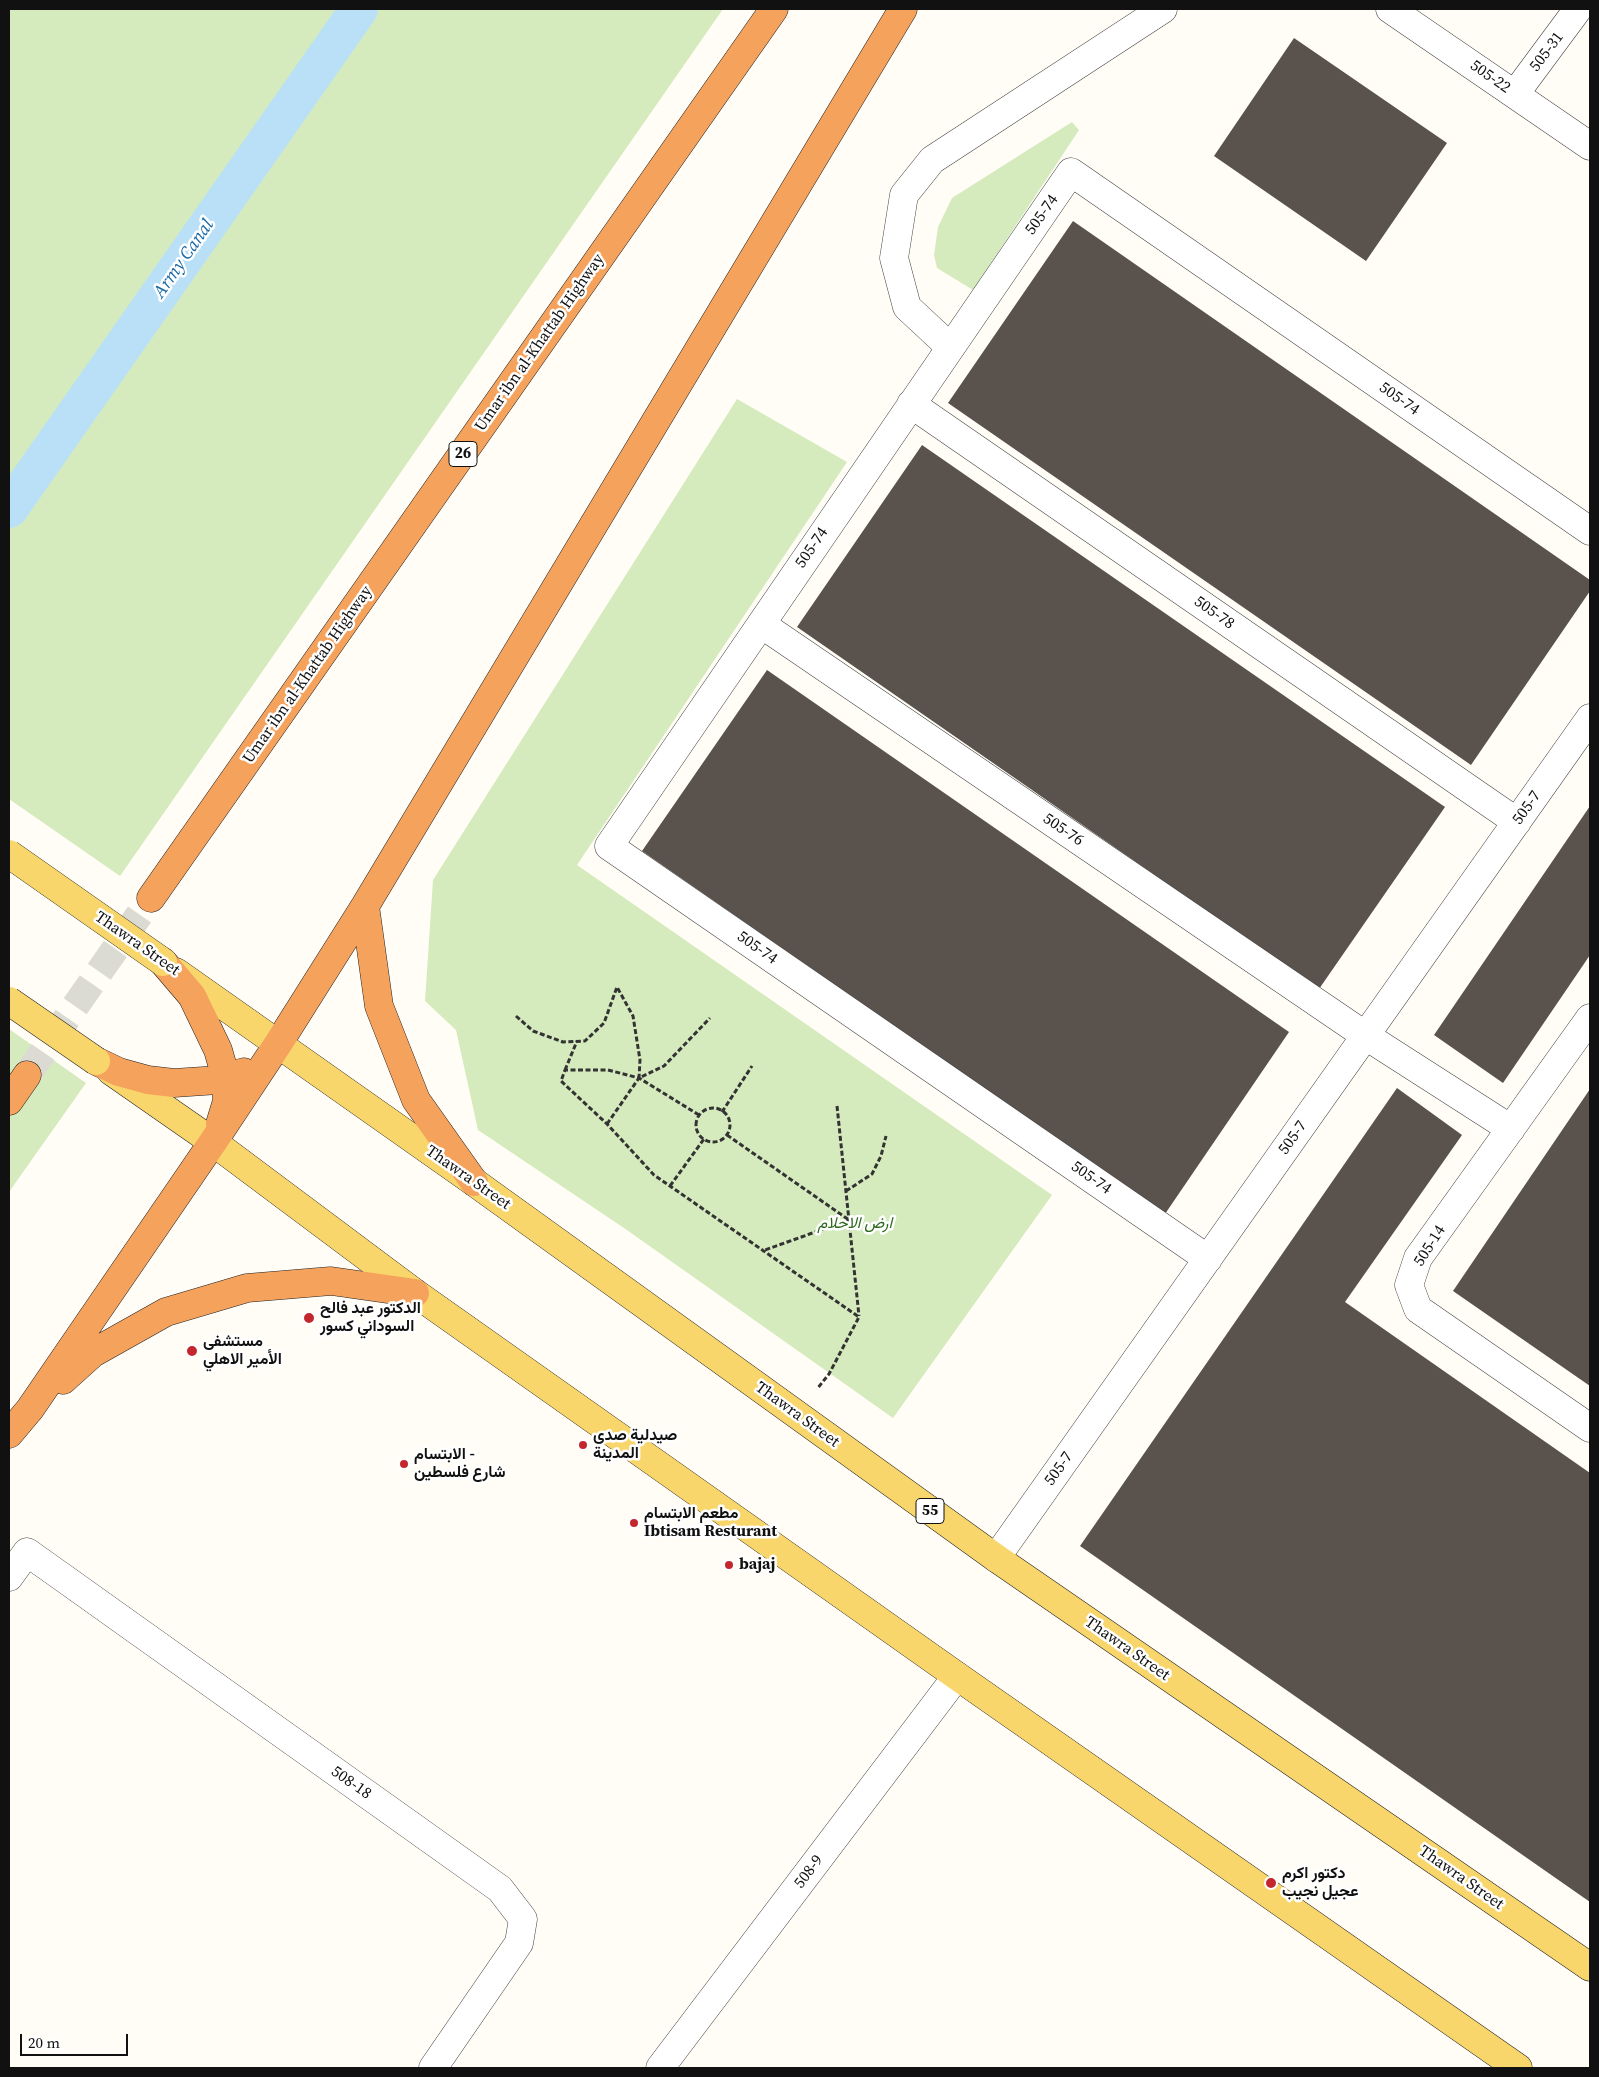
<!DOCTYPE html>
<meta charset="utf-8">
<style>
body{margin:0}
#map{position:relative;width:1599px;height:2077px;overflow:hidden;background:#fffdf5;font-family:"Source Serif 4",serif}
canvas{display:block}
.frame{position:absolute;inset:0;border:10px solid #111;pointer-events:none}
.scale{position:absolute;left:20px;top:2034px;width:108px;height:22px;box-sizing:border-box;border:2px solid #111;border-top:0;padding-left:6px;font-size:15px;line-height:18px;white-space:nowrap;color:#111;-webkit-text-stroke:4px #fff;paint-order:stroke}
</style>
<div id="map">
<canvas width="1599" height="2077"></canvas>
<div class="frame"></div>
<div class="scale">20 m</div>
</div>
<script>
const context = document.querySelector('canvas').getContext('2d');
context.lineJoin = 'round';
function fillPath(path, color) { context.fillStyle = color; context.fill(path, 'evenodd'); }
const shape = rows => new Path2D(rows.map(r => 'M' + r).join(''));
function trace(path, color, width, dash) { context.strokeStyle = color; context.lineWidth = width; context.lineCap = dash ? 'butt' : 'round'; context.setLineDash(dash || []); context.stroke(path); }
function label(font, color, halo, rows, align = 'center') {
  context.font = font + ' "Source Serif 4",Vazirmatn,serif'; context.lineWidth = 5; context.setLineDash([]); context.textBaseline = 'middle'; context.strokeStyle = halo; context.fillStyle = color; for (const [text, x, y, turn = 0] of rows) {
    context.save(); context.translate(x, y); context.rotate((+turn || 0) * Math.PI / 180); context.textAlign = isNaN(turn) ? turn : align; if (halo) context.strokeText(text, 0, 0); context.fillText(text, 0, 0); context.restore();
  }
}
const green = shape([
 [9,9,723,9,120,876,9,799],
 [1072,122,1079,130,973,290,937,268,934,255,938,227,952,198],
 [737,399,847,462,577,865,1052,1195,893,1418,624,1228,478,1130,456,1030,425,1001,433,880],
 [9,1029,86,1083,9,1192]
]);
const canal = shape([
 [9,509,359,9]
]);
const building = shape([
 [1294,38,1447,143,1366,261,1214,156],
 [1073,221,1590,580,1590,591,1471,765,948,403],
 [922,445,1445,807,1319,989,797,627],
 [767,670,1289,1032,1165,1214,642,851],
 [1590,806,1590,955,1503,1083,1434,1035],
 [1397,1088,1462,1135,1345,1302,1590,1473,1590,1902,1080,1546],
 [1590,1089,1590,1386,1453,1291]
]);
const motorwayTunnel = shape([
 [27,1075,151,898]
]);
const path = shape([
 [516,1016,533,1031,563,1042,585,1041,604,1023,617,987,633,1016,640,1060,639,1078,664,1066,710,1018],
 [565,1070,577,1041],
 [837,1106,859,1316],
 '696 1125a17 17 0 1 1 34 0a17 17 0 1 1-34 0Z',
 [722,1112,752,1066],
 [699,1115,639,1078,608,1070,565,1070,561,1081,607,1124,654,1175,859,1317,829,1374,817,1389],
 [607,1124,639,1078],
 [727,1135,849,1220,762,1251],
 [670,1186,704,1139],
 [846,1191,872,1174,881,1156,886,1136]
]);
const minor = shape([
 [1390,9,1590,146],
 [1515,94,1578,9],
 [950,347,907,307,894,258,904,195,932,160,1163,9],
 [911,404,1517,822],
 [761,624,1366,1036,1511,1129],
 [1590,1018,1418,1258,1409,1285,1418,1309,1590,1428],
 [1208,1259,609,846,1071,172,1590,531],
 [996,1558,1590,718],
 [9,1577,27,1552,500,1889,523,1919,519,1943,433,2068],
 [660,2068,957,1676]
]);
const primary = shape([
 [176,972,474,1182,996,1558,1590,1967],
 [111,1071,213,1142,415,1293,957,1676,1518,2068]
]);
const motorway = shape([
 [151,898,774,9],
 [365,906,379,1006,416,1100,474,1182],
 [163,962,192,996,218,1050,226,1078,227,1101,220,1124],
 [96,1061,119,1072,148,1080,174,1083,218,1080,244,1072],
 [9,1101,27,1075],
 [63,1380,93,1353,166,1312,247,1288,331,1281,415,1293],
 [9,1434,30,1409,213,1142,278,1044,365,906,903,9]
]);
const primaryBridge = shape([
 [9,854,163,962],
 [9,1001,96,1061]
]);
const markers = [
 [309,1318,6,"#c4262e"],
 [192,1351,6,"#c4262e"],
 [583,1445,5,"#c4262e"],
 [404,1464,5,"#c4262e"],
 [634,1523,5,"#c4262e"],
 [729,1565,5,"#c4262e"],
 [1271,1883,6,"#c4262e"]
];
const shields = [
 [463,454,28],
 [930,1511,28]
];
const shieldNames = [
 ["26",463,454],
 ["55",930,1511]
];
const streetNames = [
 ["505-31",1547,52,-53],
 ["505-22",1490,77,35],
 ["505-74",1042,215,-55],
 ["Umar ibn al-Khattab Highway",540,343,-55],
 ["505-74",1399,399,35],
 ["505-74",812,548,-56],
 ["505-78",1214,613,35],
 ["Umar ibn al-Khattab Highway",308,675,-55],
 ["505-7",1527,808,-55],
 ["505-76",1063,830,34],
 ["Thawra Street",137,944,35],
 ["505-74",757,948,35],
 ["505-7",1293,1138,-55],
 ["Thawra Street",468,1178,35],
 ["505-74",1091,1178,35],
 ["505-14",1430,1246,-58],
 ["Thawra Street",797,1415,36],
 ["505-7",1059,1469,-55],
 ["Thawra Street",1127,1649,35],
 ["508-18",351,1783,35],
 ["508-9",809,1872,-53],
 ["Thawra Street",1461,1878,35]
];
const parkNames = [
 ["ارض الاحلام",855,1224]
];
const poiNames = [
 ["الدكتور عبد فالح",320,1309],
 ["السوداني كسور",320,1327],
 ["مستشفى",203,1342],
 ["الأمير الاهلي",203,1360],
 ["صيدلية صدى",593,1436],
 ["المدينة",593,1454],
 ["الابتسام -",414,1455],
 ["شارع فلسطين",414,1473],
 ["مطعم الابتسام",644,1514],
 ["Ibtisam Resturant",644,1532],
 ["bajaj",739,1565],
 ["دكتور اكرم",1282,1874],
 ["عجيل نجيب",1282,1892]
];
const waterNames = [
 ["Army Canal",184,259,-55]
];
fillPath(green, '#d5ebbd');
trace(canal, '#b9e0f7', 38);
fillPath(building, '#5a524d');
trace(motorwayTunnel, '#dbdad3', 28, [28, 14]);
trace(minor, '#444', 29);
trace(primary, '#222', 29);
trace(motorway, '#222', 29);
trace(path, '#333', 3, [5, 2.5]);
trace(minor, '#fff', 28);
trace(primary, '#f9d66b', 28);
trace(motorway, '#f5a25d', 28);
trace(primaryBridge, '#222', 29, []);
trace(primaryBridge, '#f9d66b', 28);
for (const [x, y, r, color] of markers) { const dot = new Path2D(); dot.arc(x, y, r, 0, 2 * Math.PI); context.fillStyle = color; context.fill(dot); trace(dot, '#fff', 2); }
for (const [x, y, w] of shields) { const box = new Path2D(); box.roundRect(x - w / 2, y - 12.5, w, 25, 4); context.fillStyle = '#fff'; context.fill(box); trace(box, '#111', 1); }
label('bold 15px', '#111', null, shieldNames);
label('16px', '#111', '#fff', streetNames);
label('italic 16px', '#2f6b1f', '#fff', parkNames);
label('bold 16px', '#111', '#fff', poiNames, 'left');
label('italic 18px', '#1768a6', '#fff', waterNames);
</script>
